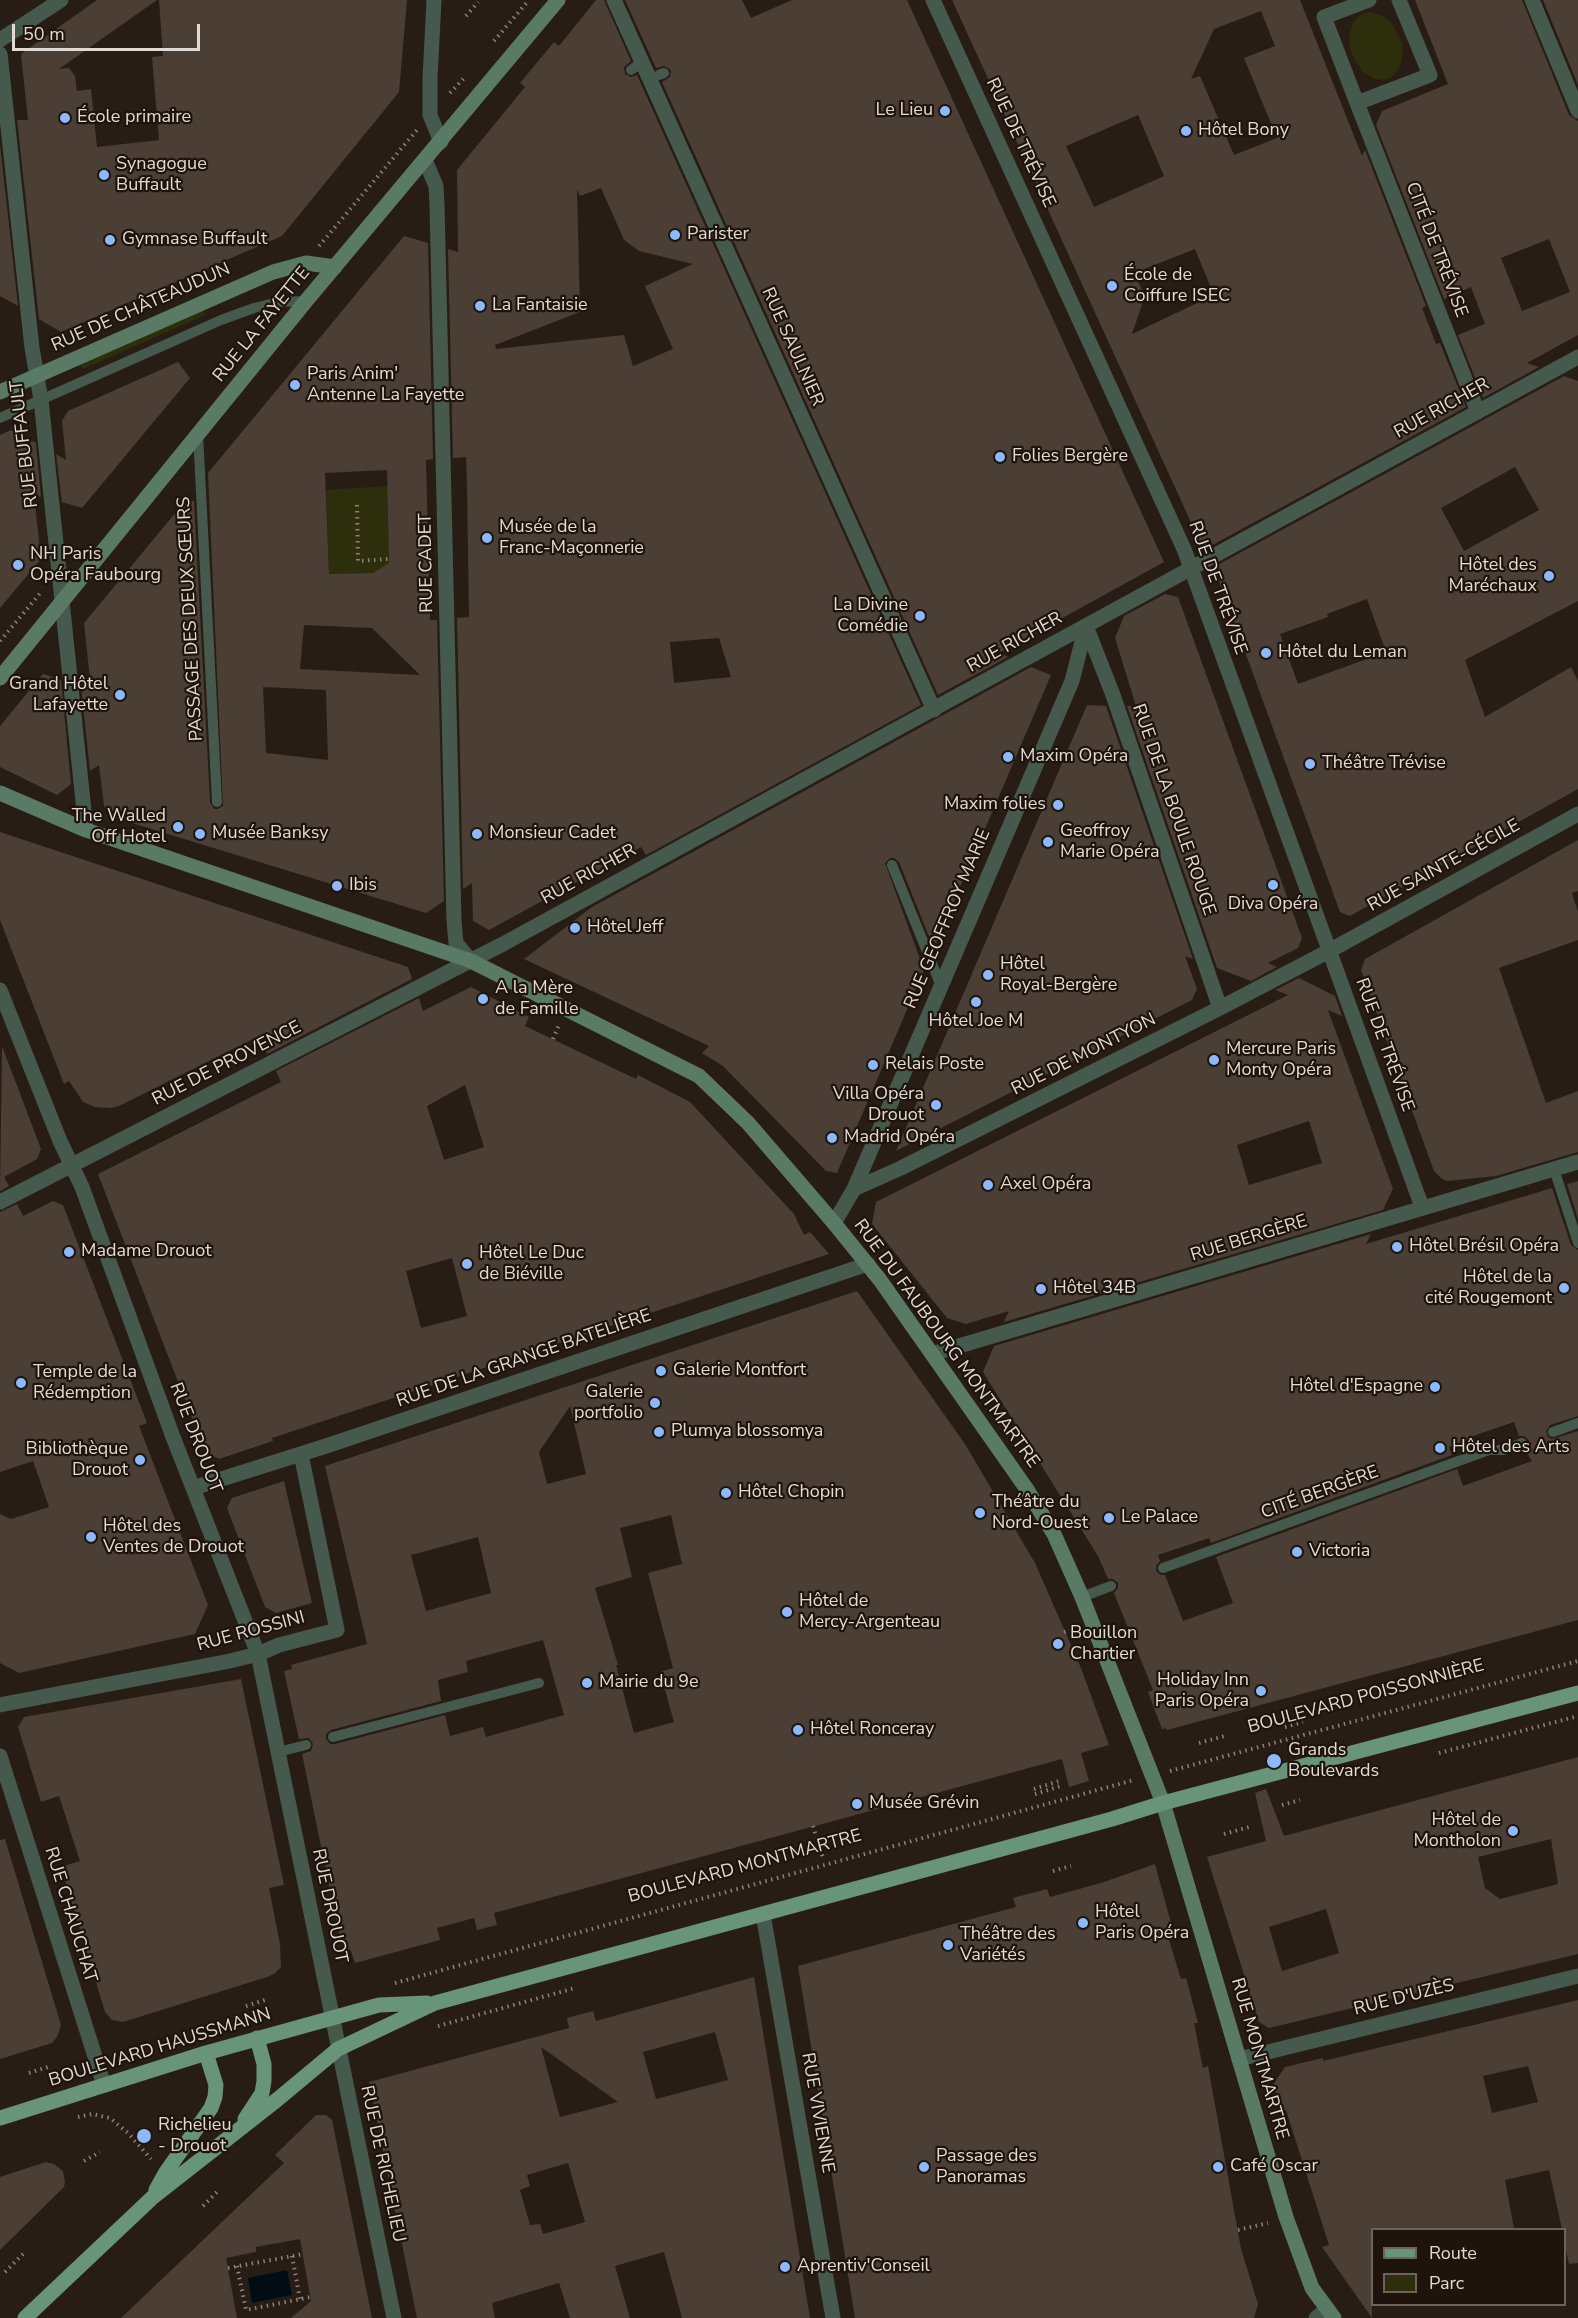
<!DOCTYPE html>
<meta charset="utf-8">
<style>
body{margin:0}
#map{position:relative;width:1578px;height:2318px;overflow:hidden;background:#281d15;font-family:"Nunito Sans",sans-serif}
canvas{display:block}
.legend{position:absolute;left:1371px;top:2228px;width:195px;height:78px;box-sizing:border-box;background:#1e140c;border:2px solid #6c635c;margin:0;padding:8px 10px;list-style:none;font-size:18px;color:#e1d9d4}
.legend li{display:flex;align-items:center;gap:12px;height:30px}
.legend b{width:30px;border:2px solid #6c635c}
.scale{position:absolute;left:12px;top:24px;width:188px;height:27px;box-sizing:border-box;border:3px solid #e1d9d4;border-top:0;padding-left:8px;font-size:18px;line-height:21px;white-space:nowrap;color:#e1d9d4;-webkit-text-stroke:4px #1e140c;paint-order:stroke}
</style>
<div id="map">
<canvas width="1578" height="2318"></canvas>
<ul class="legend">
<li><b style="height:8px;background:#689579"></b>Route</li>
<li><b style="height:16px;background:#2d2e0b"></b>Parc</li>
</ul>
<div class="scale">50 m</div>
</div>
<script>
const context = document.querySelector('canvas').getContext('2d');
context.lineJoin = 'round';
function fillPath(path, color) { context.fillStyle = color; context.fill(path, 'evenodd'); }
const shape = rows => new Path2D(rows.map(r => 'M' + r).join(''));
function trace(path, color, width, dash) { context.strokeStyle = color; context.lineWidth = width; context.lineCap = dash ? 'butt' : 'round'; context.setLineDash(dash || []); context.stroke(path); }
function label(font, color, halo, rows, align = 'center') {
  context.font = font + ' "Nunito Sans",sans-serif'; context.lineWidth = 4.5; context.setLineDash([]); context.textBaseline = 'middle'; context.strokeStyle = halo; context.fillStyle = color; for (const [text, x, y, turn = 0] of rows) {
    context.save(); context.translate(x, y); context.rotate((+turn || 0) * Math.PI / 180); context.textAlign = isNaN(turn) ? turn : align; if (halo) context.strokeText(text, 0, 0); context.fillText(text, 0, 0); context.restore();
  }
}
const green = shape([
 [1369,12,1381,15,1389,20,1396,30,1402,44,1403,53,1400,67,1392,77,1384,80,1374,79,1363,72,1355,61,1350,48,1349,36,1353,22,1360,15],
 [202,307,205,315,83,369,79,361],
 [388,486,389,566,379,569,379,573,329,574,326,490]
]);
const water = shape([
 [287,2270,292,2295,252,2303,248,2278]
]);
const building = shape([
 [97,0,157,0,59,69,69,68,75,76,77,91,91,89,97,147,159,140,152,57,163,56,159,0,407,0,399,92,282,236,61,332,39,319,17,120,28,120,21,54],
 [596,0,604,0,631,61,624,67,625,74,631,77,637,75,921,705,646,855,641,847,489,930,473,921,472,883,463,889,457,618,469,617,467,488,466,457,453,458,448,249,458,252,457,170,525,87,520,83,554,42,559,46],
 [601,188,624,240,639,251,693,264,645,286,673,349,633,366,624,335,496,349,495,345,580,312,577,189,580,196],
 [719,638,731,677,674,683,670,642],
 [625,0,742,0,751,18,792,0,907,0,1164,562,999,653,1008,657,938,695,662,82,670,77,671,70,664,66,656,68],
 [952,0,1300,0,1362,156,1365,150,1426,306,1422,308,1436,344,1440,343,1466,407,1207,548,1204,540,1200,542],
 [1261,11,1275,46,1244,58,1277,138,1234,155,1200,76,1191,79,1214,29],
 [1138,115,1164,176,1094,207,1066,146],
 [1195,249,1214,295,1132,334,1145,296,1134,273],
 [1415,0,1522,0,1569,115,1578,121,1578,335,1527,363,1539,367,1483,398,1458,335,1485,324,1471,287,1444,299,1376,125,1382,111,1448,84],
 [1549,239,1570,292,1522,311,1501,258],
 [1543,0,1578,0,1578,85],
 [0,144,18,306,0,296],
 [404,236,428,243,433,459,426,460,430,620,437,620,444,901,426,913,109,816,104,806,99,765,90,771,81,686,91,689,84,623,186,500,194,501,210,802,214,809,218,809,223,806,208,473],
 [387,470,389,563,373,573,329,574,325,473],
 [304,625,372,628,420,675,300,669],
 [263,687,326,690,328,760,266,753],
 [178,362,190,378,161,413,82,508,62,502,56,454,66,460,62,421,68,411],
 [1564,376,1578,381,1578,601,1465,660,1485,717,1571,667,1578,681,1578,789,1350,916,1340,912,1214,567],
 [1515,467,1539,510,1464,551,1441,508],
 [1367,599,1386,652,1298,684,1280,634,1328,617,1327,614],
 [11,430,36,443,41,497,34,495,41,559,0,608,0,435],
 [1165,594,1178,597,1302,938,1298,948,1268,963,1277,967,1251,981,1217,968,1127,706,1136,706,1115,638,1124,616],
 [1031,667,1051,675,936,943,930,939,899,862,894,858,890,858,885,863,924,970,837,1173,826,1171,723,1066,702,1053,709,1046,524,959,592,907],
 [43,674,61,680,71,784,57,795,0,767,0,726],
 [1087,705,1106,706,1193,959,1185,956,1197,989,1192,1000,896,1151],
 [0,832,408,967,412,979,267,1054,259,1036,119,1106,111,1108,95,1107,83,1102,69,1081,64,1084,0,920],
 [1578,840,1578,891,1572,893,1578,912,1578,940,1499,968,1546,1103,1578,1091,1578,1152,1496,1176,1447,1181,1442,1179,1434,1171,1361,970,1365,959],
 [1299,978,1335,996,1342,1016,1328,1010,1393,1189,1383,1210,1004,1322,1009,1311,966,1324,947,1318,872,1224,876,1202,1288,995,1275,990],
 [1309,1121,1322,1163,1249,1185,1237,1145],
 [471,987,529,1017,525,1026,636,1079,638,1075,690,1102,794,1214,804,1235,810,1232,829,1254,272,1438,273,1441,219,1459,205,1452,98,1174,281,1082,276,1071,419,998,423,1011],
 [465,1085,484,1147,444,1160,427,1106],
 [452,1258,467,1316,421,1328,406,1271],
 [2,1046,41,1149,37,1159,4,1177,9,1186,0,1191],
 [1578,1181,1578,1219,1567,1184],
 [1552,1188,1571,1245,1578,1250,1578,1416,1550,1425,1546,1431,1548,1437,1552,1439,1578,1431,1578,1620,1167,1730,1166,1728,1162,1729,1148,1692,1153,1690,1114,1593,1118,1588,1118,1583,1113,1579,1108,1579,1098,1556,983,1372,994,1346,1371,1234,1366,1244],
 [1514,1422,1519,1436,1524,1436,1529,1440,1529,1445,1525,1450,1532,1461,1463,1486,1457,1469,1216,1557,1233,1603,1183,1621,1165,1575,1161,1575,1156,1571,1156,1566,1160,1561,1158,1555,1209,1538,1211,1543,1452,1455,1449,1447,1474,1439,1473,1436],
 [53,1201,63,1205,147,1423,139,1426,208,1605,195,1634,19,1673,0,1663,0,1514,11,1519,49,1507,33,1461,0,1472,0,1212,17,1204,23,1216],
 [857,1291,965,1444,1035,1563,1081,1668,1109,1745,1081,1753,1089,1781,1069,1787,1062,1759,494,1913,497,1925,477,1930,474,1918,437,1928,440,1940,355,1963,351,1951,345,1946,340,1938,302,1754,311,1751,313,1744,309,1738,299,1739,284,1671,292,1669,291,1665,367,1644,325,1466],
 [570,1406,586,1474,547,1484,539,1452],
 [671,1515,682,1564,648,1573,673,1668,660,1672,674,1722,634,1733,616,1665,618,1665,595,1588,632,1577,620,1528],
 [478,1537,491,1593,426,1611,411,1555],
 [543,1640,564,1715,486,1737,483,1727,450,1736,445,1715,335,1744,330,1744,326,1739,326,1734,331,1730,441,1701,438,1680,468,1672,466,1661],
 [284,1481,312,1603,276,1613,265,1607,227,1508,232,1498],
 [241,1679,284,1885,269,1888,280,1944,281,1967,274,1974,267,1977,123,2022,112,2020,105,2012,61,1867,80,1861,59,1796,41,1802,18,1727,24,1717],
 [1578,1757,1578,1954,1269,2028,1259,2022,1207,1857,1266,1841,1255,1793,1266,1789,1284,1836],
 [1551,1839,1558,1884,1500,1899,1485,1888,1478,1857],
 [1326,1909,1339,1953,1282,1971,1269,1927],
 [5,1839,61,2025,57,2037,52,2043,0,2059,0,1840],
 [1155,1864,1175,1938,1169,1940,1181,1979,1186,1978,1198,2023,1194,2023,1203,2068,1208,2066,1241,2249,1258,2304,1254,2318,855,2318,798,1966,1016,1907,1013,1898,1047,1889,1050,1897,1101,1883],
 [754,1977,810,2318,682,2318,664,2252,615,2266,630,2318,570,2318,559,2283,492,2303,495,2318,417,2318,369,2082,569,2028,567,2018,593,2011,596,2021],
 [715,2032,728,2080,656,2099,643,2052],
 [541,2047,618,2102,560,2117],
 [568,2163,585,2222,543,2234,540,2224,530,2225,520,2190,530,2186,527,2175],
 [1578,2000,1578,2263,1569,2264,1564,2242,1564,2229,1562,2229,1549,2170,1505,2180,1514,2229,1372,2229,1372,2318,1322,2247,1329,2245,1286,2110,1281,2111,1273,2085,1285,2067,1323,2058,1323,2061],
 [1528,2066,1538,2102,1492,2113,1483,2076],
 [316,2115,326,2115,332,2120,372,2318,291,2318,311,2301,300,2239,256,2247,256,2252,226,2258,237,2318,121,2318,284,2163,275,2155],
 [46,2162,54,2164,63,2171,65,2182,64,2187,0,2250,0,2177]
]);
const path = shape([
 [466,16,478,2],
 [494,41,529,0],
 [450,93,465,77],
 [319,246,417,130],
 [357,505,358,561,389,559],
 [0,641,42,591],
 [553,1039,559,1025],
 [1064,1632,1070,1630],
 [1285,1727,1303,1722],
 [1199,1743,1228,1735],
 [1439,1753,1578,1716],
 [1170,1771,1578,1661],
 [1034,1789,1059,1781],
 [1035,1794,1061,1786],
 [1282,1805,1300,1800],
 [813,1826,823,1858],
 [1224,1834,1253,1826],
 [1053,1871,1071,1866],
 [395,1983,1134,1780],
 [246,2006,265,2000],
 [438,2026,575,1988],
 [29,2073,48,2067],
 [78,2117,92,2114,110,2118,128,2133,151,2159],
 [84,2161,100,2152],
 [203,2206,217,2192],
 [1238,2230,1268,2223],
 [292,2256,300,2299],
 [237,2266,246,2310,311,2297],
 [228,2268,303,2254],
 [5,2272,26,2251]
]);
const lane = shape([
 [631,70,635,67],
 [659,75,664,73],
 [0,418,221,320,254,308,278,302,306,301],
 [198,434,217,802],
 [892,865,941,986],
 [1554,1169,1578,1243],
 [1553,1432,1578,1423],
 [1163,1568,1489,1450,1504,1450,1522,1443],
 [1082,1597,1111,1586],
 [333,1737,539,1683],
 [278,1752,306,1745]
]);
const street = shape([
 [434,0,430,78,430,115,441,142],
 [614,0,934,710],
 [933,0,1184,549,1422,1207],
 [1399,0,1430,75,1357,103,1478,412],
 [1532,0,1578,111],
 [0,40,61,0],
 [0,54,32,348,41,400,86,830],
 [1357,103,1324,17,1369,0],
 [425,160,436,186,437,205,454,921,456,943,471,961],
 [1086,626,1113,695,1220,1008],
 [0,990,60,1141,82,1187,173,1437,258,1654,394,2318],
 [854,1189,901,1168,1220,1008,1329,951,1578,814],
 [0,1202,503,944,1578,357],
 [834,1223,854,1189,1072,681,1086,626],
 [932,1354,1578,1162],
 [193,1488,326,1446,868,1264],
 [0,1705,230,1661,258,1654,279,1645,337,1630,301,1454],
 [0,1756,104,2085],
 [763,1914,833,2318],
 [1239,2059,1578,1976],
 [1316,2318,1327,2309]
]);
const secondary = shape([
 [0,392,273,272,306,263,335,267],
 [0,678,306,301,558,0],
 [0,793,86,830,471,961,699,1076,748,1123,834,1223,880,1280,1026,1488,1054,1534,1082,1597,1163,1803,1286,2217,1312,2288,1334,2318]
]);
const primary = shape([
 [0,2118,206,2053,379,2005,427,2003],
 [245,2119,262,2093,264,2081,264,2064,257,2038],
 [156,2190,166,2172,211,2108,215,2097,216,2085,206,2053],
 [25,2318,153,2197,278,2099,338,2049,435,2003,1112,1819,1163,1803,1578,1693]
]);
const markers = [
 [945,111,6,"#8db9fc"],
 [65,118,6,"#8db9fc"],
 [1186,131,6,"#8db9fc"],
 [104,175,6,"#8db9fc"],
 [675,235,6,"#8db9fc"],
 [110,240,6,"#8db9fc"],
 [1112,286,6,"#8db9fc"],
 [480,306,6,"#8db9fc"],
 [295,385,6,"#8db9fc"],
 [1000,457,6,"#8db9fc"],
 [487,538,6,"#8db9fc"],
 [18,565,6,"#8db9fc"],
 [1549,576,6,"#8db9fc"],
 [920,616,6,"#8db9fc"],
 [1266,653,6,"#8db9fc"],
 [120,695,6,"#8db9fc"],
 [1008,757,6,"#8db9fc"],
 [1310,764,6,"#8db9fc"],
 [1058,805,6,"#8db9fc"],
 [178,827,6,"#8db9fc"],
 [200,834,6,"#8db9fc"],
 [477,834,6,"#8db9fc"],
 [1048,842,6,"#8db9fc"],
 [1273,885,6,"#8db9fc"],
 [337,886,6,"#8db9fc"],
 [575,928,6,"#8db9fc"],
 [988,975,6,"#8db9fc"],
 [483,999,6,"#8db9fc"],
 [976,1002,6,"#8db9fc"],
 [1214,1060,6,"#8db9fc"],
 [873,1065,6,"#8db9fc"],
 [936,1105,6,"#8db9fc"],
 [832,1138,6,"#8db9fc"],
 [988,1185,6,"#8db9fc"],
 [1397,1247,6,"#8db9fc"],
 [69,1252,6,"#8db9fc"],
 [467,1264,6,"#8db9fc"],
 [1564,1288,6,"#8db9fc"],
 [1041,1289,6,"#8db9fc"],
 [661,1371,6,"#8db9fc"],
 [21,1383,6,"#8db9fc"],
 [1435,1387,6,"#8db9fc"],
 [655,1403,6,"#8db9fc"],
 [659,1432,6,"#8db9fc"],
 [1440,1448,6,"#8db9fc"],
 [140,1460,6,"#8db9fc"],
 [726,1493,6,"#8db9fc"],
 [980,1513,6,"#8db9fc"],
 [1109,1518,6,"#8db9fc"],
 [91,1537,6,"#8db9fc"],
 [1297,1552,6,"#8db9fc"],
 [787,1612,6,"#8db9fc"],
 [1058,1644,6,"#8db9fc"],
 [587,1683,6,"#8db9fc"],
 [1261,1691,6,"#8db9fc"],
 [798,1730,6,"#8db9fc"],
 [1274,1761,8,"#8db9fc"],
 [857,1804,6,"#8db9fc"],
 [1513,1831,6,"#8db9fc"],
 [1083,1923,6,"#8db9fc"],
 [948,1945,6,"#8db9fc"],
 [144,2136,8,"#8db9fc"],
 [924,2167,6,"#8db9fc"],
 [1218,2167,6,"#8db9fc"],
 [785,2267,6,"#8db9fc"]
];
const poiNames = [
 ["Le Lieu",933,111,"right"],
 ["École primaire",77,118],
 ["Hôtel Bony",1198,131],
 ["Synagogue",116,165],
 ["Buffault",116,186],
 ["Parister",687,235],
 ["Gymnase Buffault",122,240],
 ["École de",1124,276],
 ["Coiffure ISEC",1124,297],
 ["La Fantaisie",492,306],
 ["Paris Anim'",307,375],
 ["Antenne La Fayette",307,396],
 ["Folies Bergère",1012,457],
 ["Musée de la",499,528],
 ["Franc-Maçonnerie",499,549],
 ["NH Paris",30,555],
 ["Opéra Faubourg",30,576],
 ["Hôtel des",1537,566,"right"],
 ["Maréchaux",1537,587,"right"],
 ["La Divine",908,606,"right"],
 ["Comédie",908,627,"right"],
 ["Hôtel du Leman",1278,653],
 ["Grand Hôtel",108,685,"right"],
 ["Lafayette",108,706,"right"],
 ["Maxim Opéra",1020,757],
 ["Théâtre Trévise",1322,764],
 ["Maxim folies",1046,805,"right"],
 ["The Walled",166,817,"right"],
 ["Off Hotel",166,838,"right"],
 ["Geoffroy",1060,832],
 ["Marie Opéra",1060,853],
 ["Musée Banksy",212,834],
 ["Monsieur Cadet",489,834],
 ["Ibis",349,886],
 ["Diva Opéra",1273,905,"center"],
 ["Hôtel Jeff",587,928],
 ["Hôtel",1000,965],
 ["Royal-Bergère",1000,986],
 ["A la Mère",495,989],
 ["de Famille",495,1010],
 ["Hôtel Joe M",976,1022,"center"],
 ["Mercure Paris",1226,1050],
 ["Monty Opéra",1226,1071],
 ["Relais Poste",885,1065],
 ["Villa Opéra",924,1095,"right"],
 ["Drouot",924,1116,"right"],
 ["Madrid Opéra",844,1138],
 ["Axel Opéra",1000,1185],
 ["Hôtel Brésil Opéra",1409,1247],
 ["Madame Drouot",81,1252],
 ["Hôtel Le Duc",479,1254],
 ["de Biéville",479,1275],
 ["Hôtel de la",1552,1278,"right"],
 ["cité Rougemont",1552,1299,"right"],
 ["Hôtel 34B",1053,1289],
 ["Galerie Montfort",673,1371],
 ["Temple de la",33,1373],
 ["Rédemption",33,1394],
 ["Hôtel d'Espagne",1423,1387,"right"],
 ["Galerie",643,1393,"right"],
 ["portfolio",643,1414,"right"],
 ["Plumya blossomya",671,1432],
 ["Hôtel des Arts",1452,1448],
 ["Bibliothèque",128,1450,"right"],
 ["Drouot",128,1471,"right"],
 ["Hôtel Chopin",738,1493],
 ["Théâtre du",992,1503],
 ["Nord-Ouest",992,1524],
 ["Le Palace",1121,1518],
 ["Hôtel des",103,1527],
 ["Ventes de Drouot",103,1548],
 ["Victoria",1309,1552],
 ["Hôtel de",799,1602],
 ["Mercy-Argenteau",799,1623],
 ["Bouillon",1070,1634],
 ["Chartier",1070,1655],
 ["Holiday Inn",1249,1681,"right"],
 ["Paris Opéra",1249,1702,"right"],
 ["Mairie du 9e",599,1683],
 ["Hôtel Ronceray",810,1730],
 ["Grands",1288,1751],
 ["Boulevards",1288,1772],
 ["Musée Grévin",869,1804],
 ["Hôtel de",1501,1821,"right"],
 ["Montholon",1501,1842,"right"],
 ["Hôtel",1095,1913],
 ["Paris Opéra",1095,1934],
 ["Théâtre des",960,1935],
 ["Variétés",960,1956],
 ["Richelieu",158,2126],
 ["- Drouot",158,2147],
 ["Passage des",936,2157],
 ["Panoramas",936,2178],
 ["Café Oscar",1230,2167],
 ["Aprentiv'Conseil",797,2267]
];
const streetNames = [
 ["RUE DE TRÉVISE",1020,143,65],
 ["CITÉ DE TRÉVISE",1436,250,69],
 ["RUE DE CHÂTEAUDUN",141,308,-24],
 ["RUE LA FAYETTE",262,325,-51],
 ["RUE SAULNIER",792,347,66],
 ["RUE RICHER",1442,409,-29],
 ["RUE BUFFAULT",25,444,-97],
 ["RUE CADET",427,563,-91],
 ["RUE DE TRÉVISE",1217,588,70],
 ["PASSAGE DES DEUX SŒURS",191,619,-93],
 ["RUE RICHER",1015,643,-29],
 ["RUE DE LA BOULE ROUGE",1173,810,71],
 ["RUE SAINTE-CÉCILE",1444,866,-29],
 ["RUE RICHER",589,875,-29],
 ["RUE GEOFFROY MARIE",948,919,-67],
 ["RUE DE TRÉVISE",1384,1045,70],
 ["RUE DE MONTYON",1084,1055,-27],
 ["RUE DE PROVENCE",227,1064,-27],
 ["RUE BERGÈRE",1249,1239,-17],
 ["RUE DU FAUBOURG MONTMARTRE",946,1344,54],
 ["RUE DE LA GRANGE BATELIÈRE",524,1359,-19],
 ["RUE DROUOT",195,1438,69],
 ["CITÉ BERGÈRE",1320,1493,-20],
 ["RUE ROSSINI",251,1632,-15],
 ["BOULEVARD POISSONNIÈRE",1366,1697,-15],
 ["BOULEVARD MONTMARTRE",745,1867,-15],
 ["RUE DROUOT",329,1906,78],
 ["RUE CHAUCHAT",70,1915,73],
 ["RUE D'UZÈS",1404,1998,-14],
 ["BOULEVARD HAUSSMANN",160,2048,-17],
 ["RUE MONTMARTRE",1259,2059,74],
 ["RUE VIVIENNE",817,2113,80],
 ["RUE DE RICHELIEU",382,2164,78]
];
fillPath(green, '#2d2e0b');
fillPath(water, '#000d14');
fillPath(building, '#4a3e35');
trace(path, '#8b827b', 4, [1.5, 4.5]);
trace(lane, '#455a4c', 10);
trace(street, '#455a4c', 15);
trace(secondary, '#597b66', 15);
trace(primary, '#689579', 15);
for (const [x, y, r, color] of markers) { const dot = new Path2D(); dot.arc(x, y, r, 0, 2 * Math.PI); context.fillStyle = color; context.fill(dot); trace(dot, '#1e140c', 2); }
label('18px', '#e1d9d4', '#1e140c', poiNames, 'left');
label('18px', '#e1d9d4', '#1e140c', streetNames);
</script>
